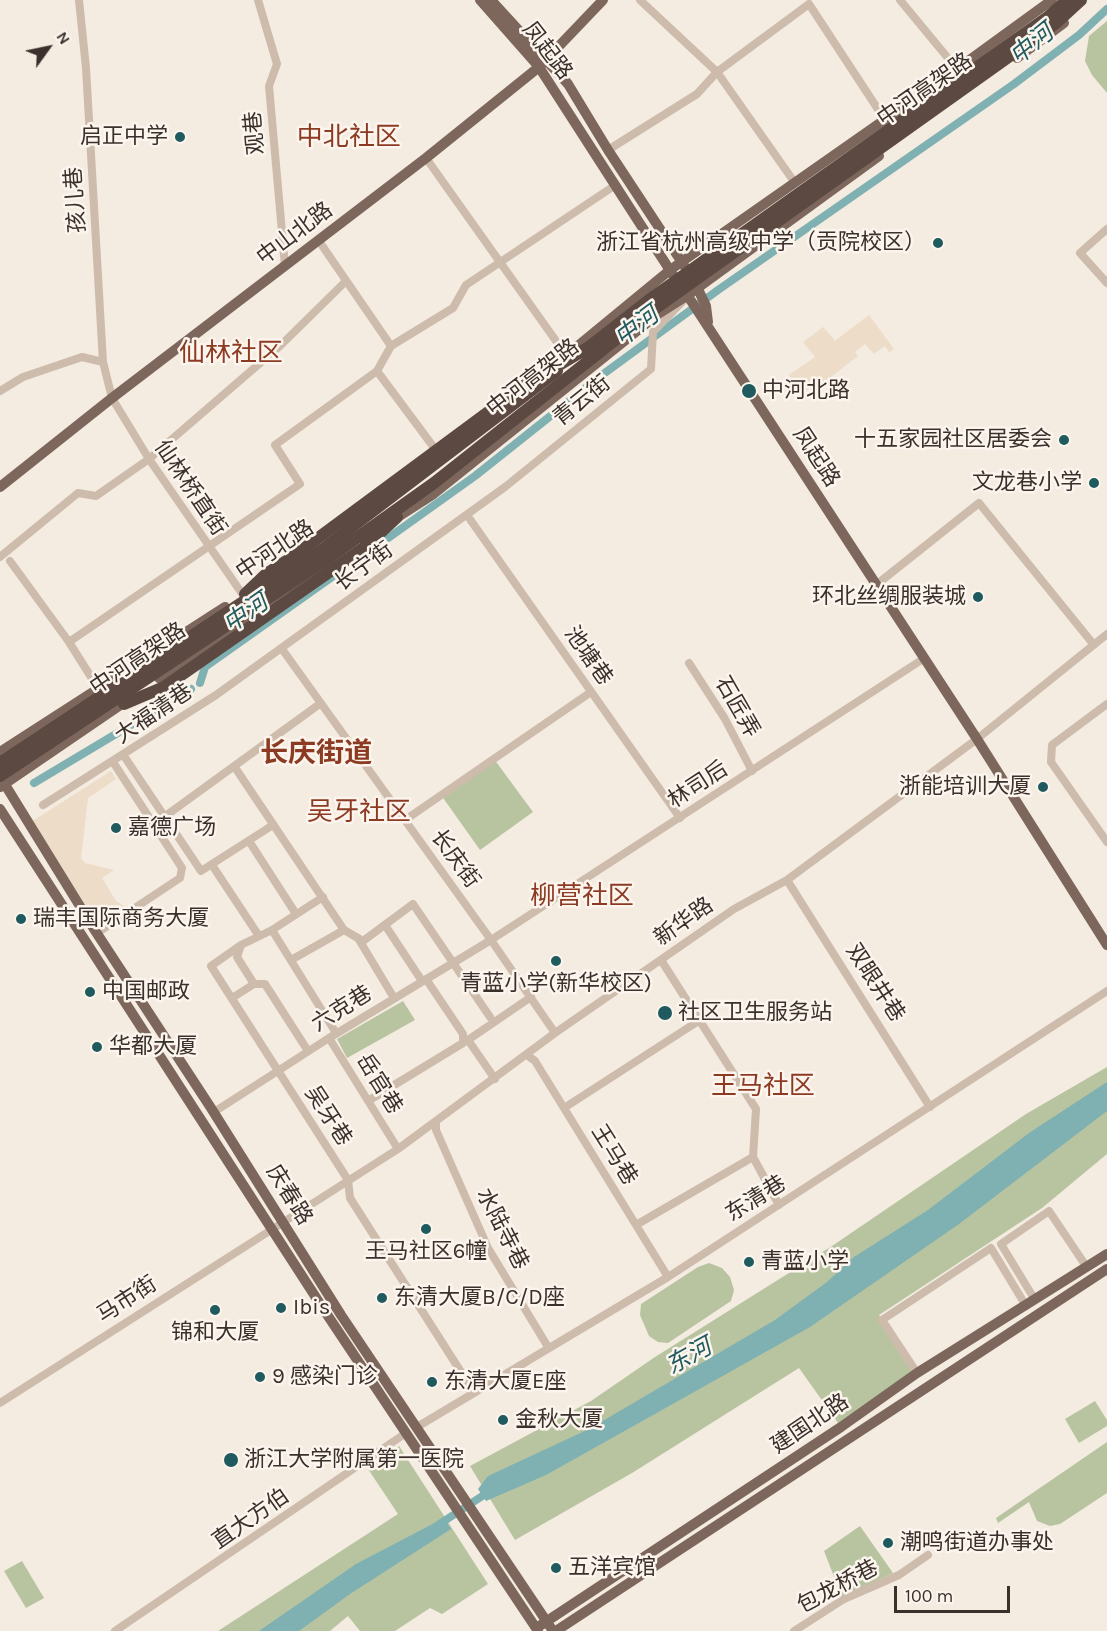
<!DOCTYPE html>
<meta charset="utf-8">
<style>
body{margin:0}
#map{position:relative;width:1107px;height:1631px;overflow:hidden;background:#f4ebe1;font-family:Karla,sans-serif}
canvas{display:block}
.north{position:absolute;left:18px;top:18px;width:60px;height:60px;-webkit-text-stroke:4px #fbf5ee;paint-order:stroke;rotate:57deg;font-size:16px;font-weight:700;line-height:24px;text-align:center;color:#3b302b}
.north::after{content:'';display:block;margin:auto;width:21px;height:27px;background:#3b302b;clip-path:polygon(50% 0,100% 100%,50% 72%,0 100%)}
.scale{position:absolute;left:894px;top:1586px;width:116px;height:27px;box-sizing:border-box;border:3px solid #3b302b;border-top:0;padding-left:8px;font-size:18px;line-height:21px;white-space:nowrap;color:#3b302b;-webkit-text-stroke:4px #fbf5ee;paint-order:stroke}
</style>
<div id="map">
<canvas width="1107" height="1631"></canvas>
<div class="north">N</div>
<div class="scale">100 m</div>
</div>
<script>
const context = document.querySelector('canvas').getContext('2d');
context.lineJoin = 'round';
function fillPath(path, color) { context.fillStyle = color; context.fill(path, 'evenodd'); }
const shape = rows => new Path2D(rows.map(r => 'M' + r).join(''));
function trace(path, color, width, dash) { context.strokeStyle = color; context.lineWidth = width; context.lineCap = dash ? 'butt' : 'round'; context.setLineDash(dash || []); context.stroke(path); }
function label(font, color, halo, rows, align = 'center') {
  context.font = font + ' Karla,"Noto Sans SC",sans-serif'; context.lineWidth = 5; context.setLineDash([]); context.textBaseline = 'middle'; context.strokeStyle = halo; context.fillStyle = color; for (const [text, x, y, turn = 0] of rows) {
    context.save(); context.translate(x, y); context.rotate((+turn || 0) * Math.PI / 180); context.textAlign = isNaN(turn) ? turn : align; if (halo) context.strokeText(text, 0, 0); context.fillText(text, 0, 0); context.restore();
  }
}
const green = shape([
 [1107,21,1107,93,1092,75,1085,61,1089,36],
 [494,759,533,812,480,850,441,795],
 [403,1001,415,1020,347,1058,337,1039],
 [1107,1067,1107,1154,1042,1208,879,1315,917,1373,841,1427,799,1368,632,1473,515,1540,470,1466,591,1401,655,1357,832,1246,1026,1114],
 [709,1263,722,1268,730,1277,734,1290,731,1301,668,1343,658,1342,649,1336,640,1315,641,1304,698,1267],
 [1095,1401,1107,1420,1107,1426,1079,1443,1065,1419],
 [1107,1442,1107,1493,1060,1524,1050,1526,1037,1521,1029,1502,998,1523,996,1518],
 [399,1446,488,1584,442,1614,430,1608,395,1631,360,1631,348,1616,330,1631,218,1631,398,1514,368,1469],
 [860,1526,893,1573,842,1597,824,1551],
 [22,1561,44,1598,26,1608,4,1571]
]);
const plaza = shape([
 [869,315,894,349,889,352,885,346,874,354,865,344,855,352,858,356,823,383,820,380,802,394,789,375,815,357,803,342,823,327,835,341],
 [111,771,116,779,88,798,81,858,85,863,114,870,102,878,116,901,124,906,132,906,94,929,28,824]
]);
const water = shape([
 [1107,1082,1107,1111,959,1224,810,1327,546,1475,486,1501,478,1489,488,1476,589,1429,775,1320,827,1282,854,1257,928,1210,1029,1133],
 [444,1518,451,1529,350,1594,299,1631,259,1631,356,1564]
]);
const canal = shape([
 [363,556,475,476,602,375,718,290,1014,84,1079,35,1107,9],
 [200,683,205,667,342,570],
 [34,783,191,689],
 [438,1525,490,1491]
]);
const minor = shape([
 [79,0,86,68,103,362,112,398,149,459,243,595],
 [258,0,277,64,269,86,285,266],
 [640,0,717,72,795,183],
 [900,0,957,69],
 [608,150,697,94,717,72,809,4,885,120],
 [426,158,566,355],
 [1107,229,1080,253,1107,283],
 [319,241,391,346],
 [377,371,391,346,453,308,466,285,614,186],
 [0,391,23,377,82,357,103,362],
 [467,515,680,818],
 [0,557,78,493,96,496,149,459,281,345,346,281],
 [10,561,69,642,98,688],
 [876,585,979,503,1094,645],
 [69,642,300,484,275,445,377,371,438,453],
 [282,649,491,940,555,1033],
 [689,663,725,719,752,771],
 [1107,704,1052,745,1051,762,1107,842],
 [124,756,201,871,273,825],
 [234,766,344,930],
 [43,805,216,695,505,487,651,369,653,332,686,298],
 [164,817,321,703],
 [405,820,591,692],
 [249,841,296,914],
 [212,865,259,936],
 [787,880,930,1107],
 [385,925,422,981],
 [272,930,336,1033],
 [97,933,180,878,182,868,113,762],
 [358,938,394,998],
 [241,945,211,966,348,1180,350,1198,468,1383,482,1388],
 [291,960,344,930,363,941,413,904,490,1017],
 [661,960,756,1109,753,1157,779,1205],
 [254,984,237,957,241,945,272,930,323,897],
 [232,998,254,984,265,984,308,1051],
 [329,1038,398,1149],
 [527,1055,535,1061,668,1277],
 [495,1079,468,1040,531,997],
 [368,1101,463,1043,463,1034,426,979],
 [564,1108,700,1020],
 [214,1112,329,1038,491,940,923,659],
 [436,1122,436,1130,488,1248,548,1347],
 [636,1225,753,1157],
 [1035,1300,1001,1244,1049,1211,1086,1266],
 [917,1373,882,1320,991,1248,1026,1306],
 [0,1403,398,1149,555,1033,734,909,787,880,977,739,1107,634],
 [417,1427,668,1277,1107,991],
 [115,1631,406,1433],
 [794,1631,844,1599,899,1575,928,1555]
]);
const major = shape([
 [480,0,539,67,673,275],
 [491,0,568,84,608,150,685,267],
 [1017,58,1064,23],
 [695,283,706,306,708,322],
 [684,290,977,739,1107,945],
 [563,358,670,270,957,69,1052,0],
 [0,487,112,398,426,158,539,67,603,0],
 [390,522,432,495,658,314,688,295,879,156],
 [159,678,258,615,330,563],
 [0,752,225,607],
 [1,778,94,929,211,1108,341,1315,553,1631],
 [0,787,129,699],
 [0,809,326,1313,538,1631],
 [541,1625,841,1427,917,1373,1107,1254],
 [556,1631,1107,1269]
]);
const highway = shape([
 [245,594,266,574,291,558],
 [124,704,164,687,365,547],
 [0,763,323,549,557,371]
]);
const highwayBridge = shape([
 [365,547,397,517],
 [291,558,522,387,589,347,649,300,1048,17,1067,0],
 [0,776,330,557,434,483,653,310,1056,23,1081,0]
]);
const markers = [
 [180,137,6,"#1f5a5e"],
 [938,243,6,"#1f5a5e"],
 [749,391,8,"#1f5a5e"],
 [1064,440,6,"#1f5a5e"],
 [1094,483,6,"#1f5a5e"],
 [978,597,6,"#1f5a5e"],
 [1043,787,6,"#1f5a5e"],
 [116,828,6,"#1f5a5e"],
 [21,919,6,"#1f5a5e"],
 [556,961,6,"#1f5a5e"],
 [90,992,6,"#1f5a5e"],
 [665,1013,8,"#1f5a5e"],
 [97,1047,6,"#1f5a5e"],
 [426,1229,6,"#1f5a5e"],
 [749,1262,6,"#1f5a5e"],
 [382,1298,6,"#1f5a5e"],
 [281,1308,6,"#1f5a5e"],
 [215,1310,6,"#1f5a5e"],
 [260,1377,6,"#1f5a5e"],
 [432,1382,6,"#1f5a5e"],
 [503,1420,6,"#1f5a5e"],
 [231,1460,8,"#1f5a5e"],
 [888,1543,6,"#1f5a5e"],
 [556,1568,6,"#1f5a5e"]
];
const streetNames = [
 ["凤起路",547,51,52],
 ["中河高架路",925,90,-35],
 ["观巷",255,133,-95],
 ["孩儿巷",76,200,-94],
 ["中山北路",295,234,-37],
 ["中河高架路",533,378,-38],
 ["青云街",582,401,-39],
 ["凤起路",816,457,57],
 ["仙林桥直街",190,488,56],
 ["中河北路",275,550,-34],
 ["长宁街",364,567,-36],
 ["池塘巷",588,656,55],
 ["中河高架路",138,659,-34],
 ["石匠弄",737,707,60],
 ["大福清巷",154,714,-34],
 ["林司后",698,785,-33],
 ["长庆街",455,859,54],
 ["新华路",684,922,-35],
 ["双眼井巷",875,983,57],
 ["六克巷",342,1009,-32],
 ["岳官巷",379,1084,58],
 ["吴牙巷",328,1116,57],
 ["王马巷",614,1155,58],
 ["庆春路",289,1195,58],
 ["东清巷",756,1199,-32],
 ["水陆寺巷",502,1229,63],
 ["马市街",127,1300,-33],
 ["建国北路",810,1424,-34],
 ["直大方伯",251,1519,-35],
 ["包龙桥巷",838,1587,-28]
];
const poiNames = [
 ["启正中学",168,137,"right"],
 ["浙江省杭州高级中学（贡院校区）",926,243,"right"],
 ["中河北路",762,391],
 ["十五家园社区居委会",1052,440,"right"],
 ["文龙巷小学",1082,483,"right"],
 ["环北丝绸服装城",966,597,"right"],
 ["浙能培训大厦",1031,787,"right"],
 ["嘉德广场",128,828],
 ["瑞丰国际商务大厦",33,919],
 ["青蓝小学(新华校区)",556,984,"center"],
 ["中国邮政",102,992],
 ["社区卫生服务站",678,1013],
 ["华都大厦",109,1047],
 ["王马社区6幢",426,1252,"center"],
 ["青蓝小学",761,1262],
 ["东清大厦B/C/D座",394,1298],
 ["Ibis",293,1308],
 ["锦和大厦",215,1333,"center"],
 ["9 感染门诊",272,1377],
 ["东清大厦E座",444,1382],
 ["金秋大厦",515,1420],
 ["浙江大学附属第一医院",244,1460],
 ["潮鸣街道办事处",900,1543],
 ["五洋宾馆",568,1568]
];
const waterNames = [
 ["中河",1032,45,-39],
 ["中河",637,327,-37],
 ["中河",246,614,-35],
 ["东河",689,1357,-29]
];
const quarterNames = [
 ["中北社区",349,138],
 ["仙林社区",231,354],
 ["吴牙社区",359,813],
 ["柳营社区",582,897],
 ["王马社区",763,1087]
];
const districtNames = [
 ["长庆街道",316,754]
];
fillPath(green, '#b8c4a0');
fillPath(plaza, '#ecdcc8');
fillPath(water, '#7fb0b2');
trace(canal, '#7fb0b2', 8);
trace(minor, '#cdbbac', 8);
trace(major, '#7d675c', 10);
trace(highway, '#5c4a42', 12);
trace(highwayBridge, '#5c4a42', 12);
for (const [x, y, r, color] of markers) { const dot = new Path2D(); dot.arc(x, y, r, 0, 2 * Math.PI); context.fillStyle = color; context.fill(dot); trace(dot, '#fbf5ee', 2); }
label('22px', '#3b302b', '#fbf5ee', streetNames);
label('22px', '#3b302b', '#fbf5ee', poiNames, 'left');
label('italic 24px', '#1f5a5e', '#fbf5ee', waterNames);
label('26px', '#8c3b22', '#fbf5ee', quarterNames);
label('bold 28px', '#8c3b22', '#fbf5ee', districtNames);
</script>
